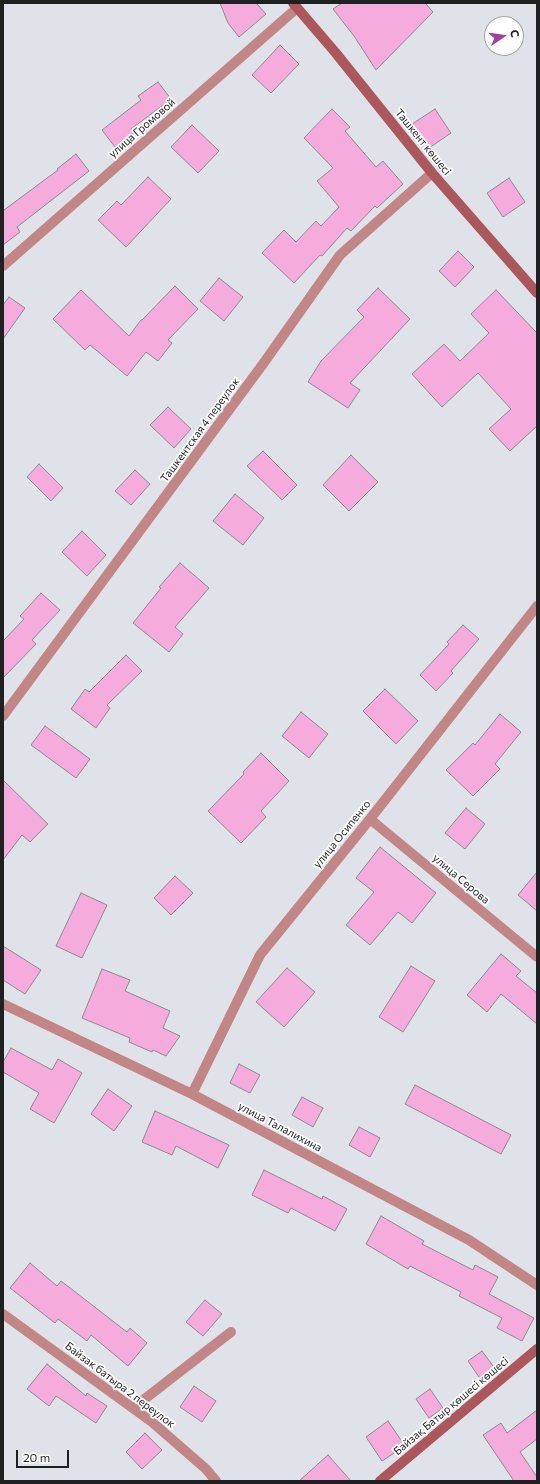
<!DOCTYPE html>
<meta charset="utf-8">
<style>
body{margin:0}
#map{position:relative;width:540px;height:1484px;overflow:hidden;background:#dfe3e9;font-family:Commissioner,sans-serif}
canvas{display:block}
.frame{position:absolute;inset:0;border:4px solid #1e2022;pointer-events:none}
.north{position:absolute;left:484px;top:16px;width:40px;height:40px;box-sizing:border-box;background:#fff;border:1px solid #a5a6a7;border-radius:50%;rotate:77deg;font-size:11px;font-weight:700;line-height:16px;text-align:center;color:#1e2022}
.north::after{content:'';display:block;margin:auto;width:14px;height:18px;background:#a23da2;clip-path:polygon(50% 0,100% 100%,50% 72%,0 100%)}
.scale{position:absolute;left:16px;top:1450px;width:53px;height:18px;box-sizing:border-box;border:2px solid #1e2022;border-top:0;padding-left:5px;font-size:12px;line-height:14px;white-space:nowrap;color:#1e2022;-webkit-text-stroke:3px #fff;paint-order:stroke}
</style>
<div id="map">
<canvas width="540" height="1484"></canvas>
<div class="frame"></div>
<div class="north">С</div>
<div class="scale">20 m</div>
</div>
<script>
const context = document.querySelector('canvas').getContext('2d');
context.lineJoin = 'round';
function fillPath(path, color) { context.fillStyle = color; context.fill(path, 'evenodd'); }
const shape = rows => new Path2D(rows.map(r => 'M' + r).join(''));
function trace(path, color, width, dash) { context.strokeStyle = color; context.lineWidth = width; context.lineCap = dash ? 'butt' : 'round'; context.setLineDash(dash || []); context.stroke(path); }
function label(font, color, halo, rows, align = 'center') {
  context.font = font + ' Commissioner,sans-serif'; context.lineWidth = 3.5; context.setLineDash([]); context.textBaseline = 'middle'; context.strokeStyle = halo; context.fillStyle = color; for (const [text, x, y, turn = 0] of rows) {
    context.save(); context.translate(x, y); context.rotate((+turn || 0) * Math.PI / 180); context.textAlign = isNaN(turn) ? turn : align; if (halo) context.strokeText(text, 0, 0); context.fillText(text, 0, 0); context.restore();
  }
}
const building = shape([
 [220,3,256,3,266,14,239,37,228,23,220,3],
 [342,3,425,3,433,12,376,70,354,36,333,9,342,3],
 [280,45,299,64,271,93,252,75,280,45],
 [158,82,171,99,131,129,134,133,115,147,102,130,141,100,138,96,158,82],
 [332,109,350,127,345,131,376,167,383,161,403,184,377,208,375,206,351,231,347,228,322,256,320,255,294,283,262,253,284,230,296,242,316,221,321,226,339,207,317,181,333,168,304,138,332,109],
 [435,109,451,133,429,148,412,124,435,109],
 [192,125,219,151,198,173,171,147,192,125],
 [76,154,89,171,17,227,20,232,3,245,3,209,4,210,58,170,57,169,76,154],
 [148,177,171,199,126,247,98,220,117,201,121,205,148,177],
 [509,178,525,202,503,217,487,193,509,178],
 [458,251,474,267,455,287,439,271,458,251],
 [219,278,243,297,224,321,200,301,219,278],
 [175,286,198,309,168,340,172,343,158,361,146,352,127,376,90,345,85,350,53,319,81,290,129,336,141,320,142,320,175,286],
 [378,288,410,319,350,383,360,390,348,408,308,382,321,361,364,317,357,310,378,288],
 [496,290,537,333,537,426,510,451,489,429,511,409,478,373,442,407,412,374,444,344,460,361,489,333,471,314,496,290],
 [9,297,25,308,3,339,3,305,9,297],
 [168,407,191,429,174,448,150,425,168,407],
 [263,451,297,485,282,500,247,466,263,451],
 [351,455,378,482,349,511,323,485,351,455],
 [39,464,63,488,51,501,27,477,39,464],
 [135,470,150,484,131,505,115,491,135,470],
 [235,494,264,518,243,545,213,521,235,494],
 [82,531,106,555,87,576,62,552,82,531],
 [180,563,209,588,175,627,183,634,169,652,133,623,161,588,159,587,180,563],
 [41,593,60,610,32,640,36,644,3,678,3,641,24,619,20,616,41,593],
 [463,625,479,639,451,671,453,673,436,691,420,675,449,644,447,642,463,625],
 [126,655,142,671,107,705,110,708,96,728,71,709,85,689,89,692,126,655],
 [385,689,418,721,396,744,363,711,385,689],
 [301,712,328,734,309,758,282,736,301,712],
 [500,714,521,732,495,764,500,769,473,796,446,770,473,743,475,745,500,714],
 [45,726,90,759,76,778,31,745,45,726],
 [261,753,289,781,261,811,266,817,241,843,208,811,244,774,243,772,261,753],
 [3,780,48,824,30,842,22,835,3,860,3,780],
 [466,808,485,824,465,849,445,833,466,808],
 [380,847,436,893,412,923,398,912,370,945,346,925,374,892,356,878,380,847],
 [537,872,537,911,518,895,537,872],
 [175,876,193,893,171,915,154,898,175,876],
 [81,893,107,905,82,958,56,946,81,893],
 [3,946,41,970,25,994,3,980,3,946],
 [501,954,521,971,516,976,537,993,537,1024,501,994,487,1012,467,995,501,954],
 [411,966,435,981,403,1032,379,1017,411,966],
 [287,968,315,992,284,1027,256,1002,287,968],
 [102,969,130,980,125,991,170,1011,163,1028,180,1036,166,1056,153,1050,152,1052,129,1042,130,1038,82,1018,102,969],
 [11,1048,52,1070,58,1059,82,1073,54,1123,30,1109,39,1093,3,1072,3,1062,11,1048],
 [239,1064,260,1075,250,1093,230,1083,239,1064],
 [415,1085,511,1135,501,1154,405,1104,415,1085],
 [108,1089,132,1106,114,1131,91,1114,108,1089],
 [302,1097,323,1108,313,1127,292,1115,302,1097],
 [155,1111,229,1145,218,1168,176,1146,172,1155,142,1142,155,1111],
 [359,1127,380,1138,370,1157,349,1145,359,1127],
 [264,1170,322,1199,323,1196,347,1209,335,1231,291,1208,288,1213,252,1195,264,1170],
 [381,1216,424,1241,422,1244,473,1270,475,1265,498,1277,489,1294,534,1318,522,1341,497,1328,502,1318,459,1296,461,1292,410,1266,408,1269,366,1244,381,1216],
 [30,1263,57,1286,61,1281,127,1332,130,1328,147,1343,128,1366,91,1335,87,1341,58,1319,55,1323,10,1288,30,1263],
 [205,1300,222,1314,203,1336,186,1322,205,1300],
 [482,1351,496,1370,481,1380,468,1361,482,1351],
 [47,1364,86,1396,87,1393,107,1406,96,1423,56,1396,49,1406,27,1389,47,1364],
 [194,1386,216,1401,202,1422,180,1407,194,1386],
 [430,1389,443,1408,429,1418,416,1399,430,1389],
 [537,1410,537,1439,520,1452,537,1477,537,1481,514,1481,483,1435,501,1423,507,1433,537,1410],
 [388,1421,405,1446,382,1461,366,1437,388,1421],
 [145,1433,162,1450,142,1469,126,1452,145,1433],
 [328,1455,351,1481,299,1481,328,1455]
]);
const service = shape([
 [133,1408,231,1332]
]);
const minor = shape([
 [3,266,297,8],
 [3,716,263,364,340,255,432,173],
 [370,819,537,957],
 [3,1004,192,1094,469,1240,537,1285],
 [192,1094,260,955,370,819,537,606],
 [3,1314,152,1422,206,1469,216,1481]
]);
const secondary = shape([
 [293,3,335,52,432,173,537,293],
 [380,1481,537,1349]
]);
const streetNames = [
 ["улица Громовой",142,128,-41],
 ["Ташкент көшесі",423,142,51],
 ["Ташкентская 4 переулок",200,430,-54],
 ["улица Осипенко",342,834,-51],
 ["улица Серова",461,879,40],
 ["улица Талалихина",280,1127,28],
 ["Байзак батыра 2 переулок",120,1385,37],
 ["Байзақ Батыр қөшесі көшесі",451,1406,-40]
];
fillPath(building, '#f5abdb');
trace(building, '#8f898d', 1);
trace(service, '#c28687', 10);
trace(minor, '#c28687', 10);
trace(secondary, '#ac575b', 10);
label('11px', '#1e2022', '#fff', streetNames);
</script>
